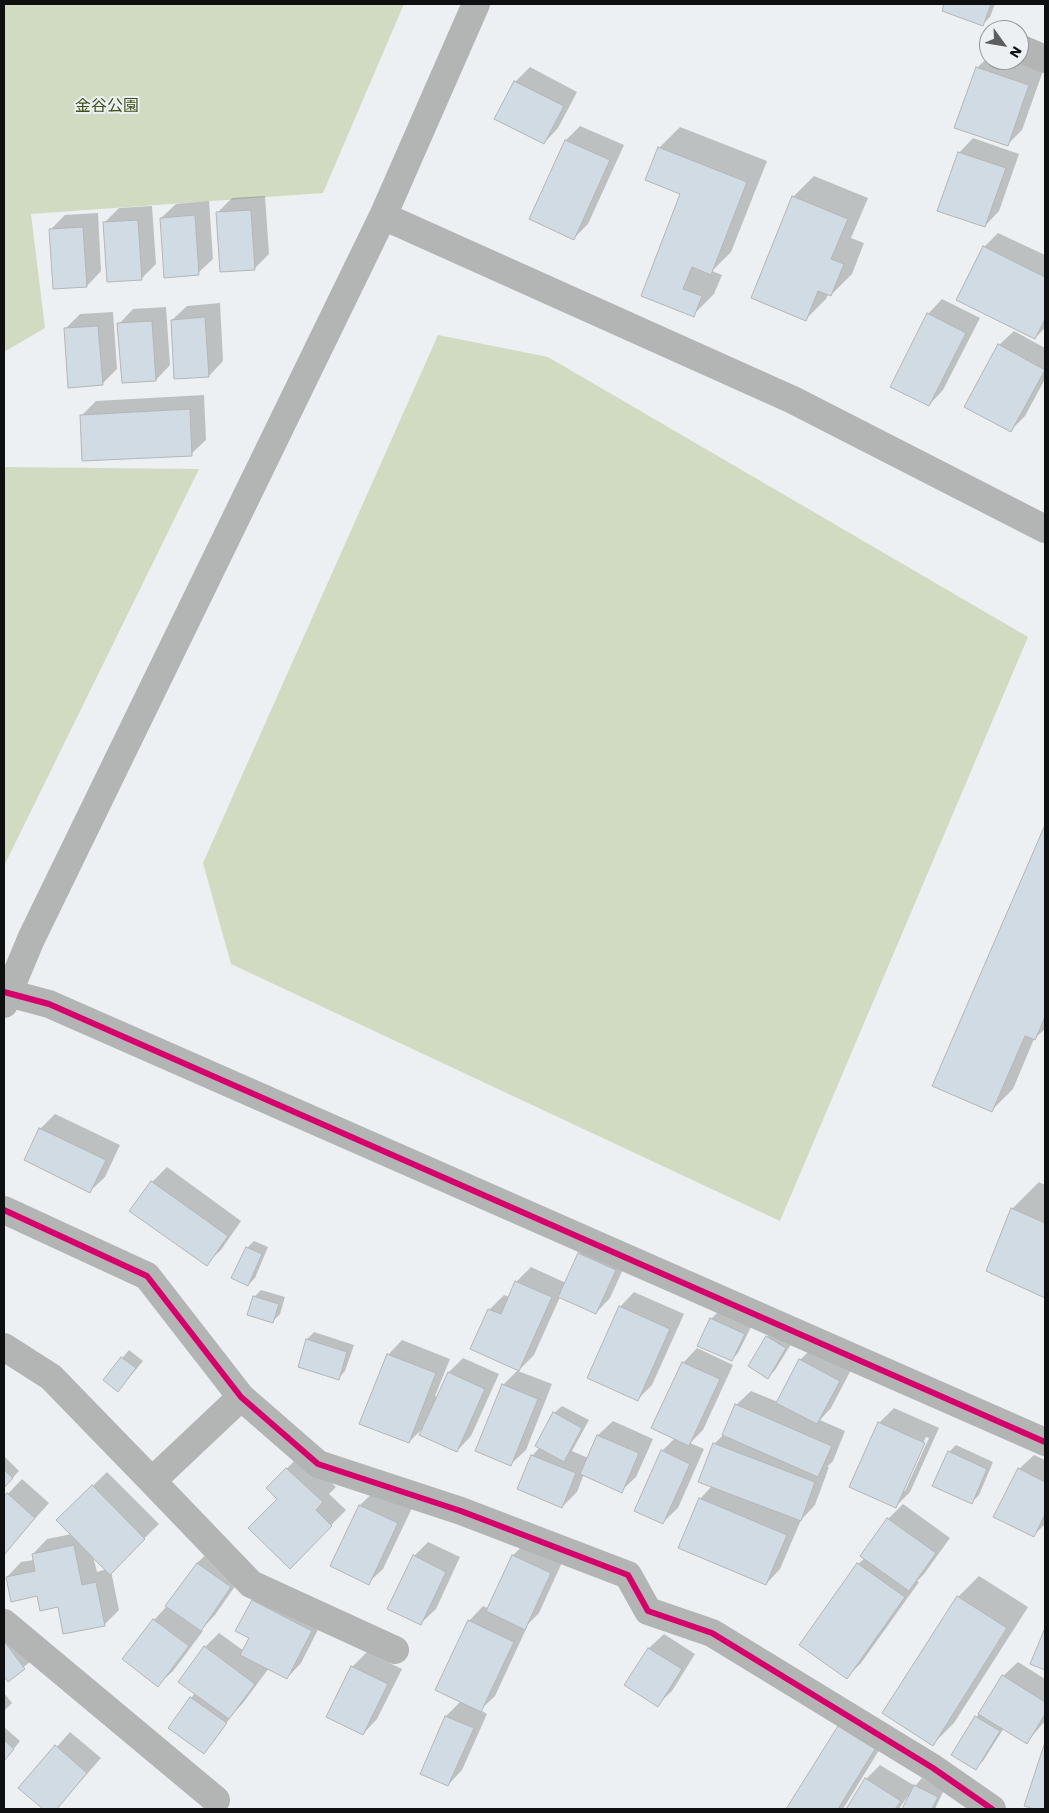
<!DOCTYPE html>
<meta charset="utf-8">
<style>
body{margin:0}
#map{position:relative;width:1049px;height:1813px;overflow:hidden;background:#edf0f2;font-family:"Work Sans",sans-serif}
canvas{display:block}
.frame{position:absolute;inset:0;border:5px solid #0e0f10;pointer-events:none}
.north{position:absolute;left:979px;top:20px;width:50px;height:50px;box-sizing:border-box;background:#ecf0f3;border:1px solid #939698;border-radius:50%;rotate:122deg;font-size:14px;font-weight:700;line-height:20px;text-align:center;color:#0e0f10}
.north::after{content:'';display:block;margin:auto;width:18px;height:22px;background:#5c5e5f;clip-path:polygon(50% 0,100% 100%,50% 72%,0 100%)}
</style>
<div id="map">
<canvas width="1049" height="1813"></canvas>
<div class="frame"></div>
<div class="north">N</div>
</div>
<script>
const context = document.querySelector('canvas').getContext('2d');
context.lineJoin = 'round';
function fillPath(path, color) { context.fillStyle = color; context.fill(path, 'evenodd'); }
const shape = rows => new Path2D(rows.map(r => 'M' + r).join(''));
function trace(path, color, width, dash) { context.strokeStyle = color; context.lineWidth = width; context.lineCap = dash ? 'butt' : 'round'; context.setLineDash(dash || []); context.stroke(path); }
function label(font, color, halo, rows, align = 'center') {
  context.font = font + ' "Work Sans","Noto Sans JP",sans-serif'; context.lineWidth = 4; context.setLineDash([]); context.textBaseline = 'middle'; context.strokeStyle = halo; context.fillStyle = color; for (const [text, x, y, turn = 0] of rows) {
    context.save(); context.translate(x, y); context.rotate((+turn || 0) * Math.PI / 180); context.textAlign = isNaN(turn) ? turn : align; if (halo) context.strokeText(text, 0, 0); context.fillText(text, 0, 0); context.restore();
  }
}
const green = shape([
 [4,4,404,4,323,193,31,214,45,328,4,352],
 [438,335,548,357,1028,637,780,1221,231,964,203,863],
 [4,467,199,469,4,866]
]);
const shadow = shape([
 [945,4,995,4,990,17,983,24,943,11],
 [989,56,989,60,1012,60,1043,71,1022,130,1007,145,977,68],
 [530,67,577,92,558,128,544,143,515,82],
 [580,126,624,145,588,224,574,238,530,219,566,140],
 [680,127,767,161,731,252,712,271,722,275,714,294,693,315,642,295,682,193,659,148],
 [973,138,1019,154,999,211,985,226,959,153],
 [814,176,868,198,851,238,864,243,852,274,831,295,828,294,826,299,805,320,752,298,793,197],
 [265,196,269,254,254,269,217,213,232,198],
 [209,201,213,259,198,273,161,218,176,204],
 [152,206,156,264,141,279,104,223,119,208],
 [98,213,101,271,87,286,50,230,65,215],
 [998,233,1045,255,1045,328,1035,338,984,247],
 [942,299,980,318,943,390,929,405,928,314],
 [220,303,223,361,209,376,172,320,187,306],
 [166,307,170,365,156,380,119,324,133,309],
 [113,312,117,369,102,384,65,329,80,314],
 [1014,331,1045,348,1045,379,1025,416,1010,431,999,345],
 [204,395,206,440,191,454,82,415,96,401],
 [1045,828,1045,1029,1034,1039,1013,1089,992,1110,934,1085],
 [55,1114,120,1145,105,1177,90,1191,40,1129],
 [167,1167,241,1221,221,1250,206,1264,152,1182],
 [1039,1182,1045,1185,1045,1296,987,1270,1012,1209],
 [594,1239,629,1256,610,1298,596,1313,560,1297,534,1355,518,1371,552,1384,526,1450,511,1464,503,1385,519,1369,472,1348,490,1309,504,1295,509,1297,516,1282,531,1267,566,1283,579,1254],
 [254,1241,268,1247,255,1278,248,1285,247,1248],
 [261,1290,285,1297,280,1314,273,1321,254,1297],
 [634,1292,684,1314,652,1385,638,1399,620,1307],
 [718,1312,751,1327,738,1353,731,1360,711,1319],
 [774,1330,793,1341,775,1370,768,1377,767,1337],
 [314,1332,354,1345,345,1371,338,1379,299,1366,307,1339],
 [402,1340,450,1359,435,1396,437,1397,449,1372,463,1358,499,1374,471,1436,457,1451,424,1427,409,1442,388,1355],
 [814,1346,853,1366,831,1408,820,1420,845,1431,833,1461,827,1467,829,1467,815,1505,801,1520,780,1569,766,1584,700,1499,712,1486,700,1482,714,1444,724,1434,736,1405,751,1391,778,1402,800,1360],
 [697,1348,733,1365,703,1430,690,1443,704,1449,678,1508,663,1522,662,1451,675,1438,683,1363],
 [129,1350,143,1361,118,1391,104,1380],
 [562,1406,589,1420,572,1451,588,1458,598,1435,613,1421,653,1439,636,1477,621,1491,584,1474,577,1492,562,1507,532,1456,540,1447,537,1446,554,1413],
 [894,1408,939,1428,910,1492,896,1506,879,1423],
 [926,1437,929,1438,905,1491,902,1491],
 [956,1445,993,1462,979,1495,972,1502,949,1452],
 [301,1454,336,1487,329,1494,346,1510,290,1567,279,1499,268,1488],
 [1034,1455,1045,1460,1045,1524,1033,1536,1019,1469],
 [5,1457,19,1471,4,1487,4,1459],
 [107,1472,159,1524,111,1571,119,1610,104,1625,59,1606,7,1577,21,1562,34,1560,33,1554,47,1539,72,1534,58,1520],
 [93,1556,107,1569,97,1572],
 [22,1479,49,1503,4,1553,4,1498],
 [375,1491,412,1508,383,1569,368,1583,332,1566,360,1505],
 [903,1504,950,1538,924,1574,917,1581,919,1582,861,1663,847,1677,858,1564,865,1558,888,1519],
 [528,1541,564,1558,539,1613,526,1626,527,1627,495,1696,480,1710,487,1714,462,1770,448,1785,421,1773,446,1716,461,1701,469,1621,483,1606,489,1609,513,1555],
 [428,1542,460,1557,436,1609,421,1623,414,1556],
 [212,1549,245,1572,215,1615,201,1630,203,1631,173,1671,158,1685,154,1620,167,1606,197,1563],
 [979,1576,1028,1607,954,1723,933,1744,958,1597],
 [267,1586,325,1616,301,1663,287,1678,269,1668,243,1703,232,1715,211,1745,204,1752,191,1698,195,1693,205,1647,219,1633,244,1651,251,1638,253,1601],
 [664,1634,695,1654,672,1691,657,1705,626,1685,649,1648],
 [4,1640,31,1661,8,1680,4,1674],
 [367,1652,402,1669,377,1719,363,1734,328,1716,352,1667],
 [1018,1662,1045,1679,1045,1721,1027,1742,1004,1728,983,1761,975,1768,953,1754,1003,1676],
 [4,1693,12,1703,4,1711],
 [4,1727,20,1741,4,1761],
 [839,1727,889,1734,843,1809,787,1809],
 [70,1732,101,1758,56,1809,45,1809,20,1788],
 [1045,1746,1045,1809,1038,1809,1026,1805],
 [880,1765,915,1786,922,1778,944,1790,935,1809,903,1809,909,1797,908,1796,899,1809,847,1809,866,1779]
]);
const building = shape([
 [944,4,991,4,983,26,942,11,944,4],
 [976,67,1029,85,1008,146,954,128,976,67],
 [514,81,564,106,544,144,494,119,514,81],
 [565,140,610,160,574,240,529,219,565,140],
 [658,147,747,182,711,275,692,267,683,289,702,296,694,317,641,296,680,194,645,180,658,147],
 [958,152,1006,168,985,227,937,211,958,152],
 [792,196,848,219,831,259,844,264,831,296,818,291,806,321,751,298,792,196],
 [251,210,255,270,220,272,216,212,251,210],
 [195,215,199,275,164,278,160,218,195,215],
 [138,220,142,280,107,282,103,222,138,220],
 [83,227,87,287,53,289,49,229,83,227],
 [983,246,1045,277,1045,319,1035,339,956,300,983,246],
 [927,313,966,333,929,406,890,387,927,313],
 [205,317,209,377,174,379,171,320,205,317],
 [152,321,156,381,122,383,117,323,152,321],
 [98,326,103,385,68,388,64,328,98,326],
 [998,344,1045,370,1011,432,964,407,998,344],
 [190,409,192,456,82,461,80,415,190,409],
 [1045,825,1045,1017,1035,1040,1025,1036,992,1112,932,1086,1045,825],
 [39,1128,106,1160,90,1193,24,1160,39,1128],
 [151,1181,228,1236,207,1266,129,1211,151,1181],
 [1011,1208,1045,1223,1045,1298,986,1271,1011,1208],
 [246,1247,262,1254,248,1286,231,1278,246,1247],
 [578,1253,616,1270,596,1314,558,1297,578,1253],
 [515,1281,552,1297,519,1371,470,1349,488,1309,501,1314,515,1281],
 [253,1296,279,1304,273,1323,247,1315,253,1296],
 [619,1306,670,1329,638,1401,587,1378,619,1306],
 [710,1318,745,1334,732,1361,697,1346,710,1318],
 [766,1336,786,1348,768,1379,748,1366,766,1336],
 [306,1339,347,1352,339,1380,298,1367,306,1339],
 [387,1354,436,1373,409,1443,359,1424,387,1354],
 [121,1357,136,1368,118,1392,103,1380,121,1357],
 [799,1359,840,1381,817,1424,776,1403,799,1359],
 [682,1362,720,1379,689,1446,651,1428,682,1362],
 [448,1372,485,1389,457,1452,419,1435,448,1372],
 [502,1384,538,1399,511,1466,475,1451,502,1384],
 [735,1404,832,1446,818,1477,722,1435,735,1404],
 [553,1412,582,1428,564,1462,535,1446,553,1412],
 [878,1422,925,1443,896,1508,849,1487,878,1422],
 [597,1435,639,1453,622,1493,580,1474,597,1435],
 [713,1443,815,1482,801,1521,698,1482,713,1443],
 [661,1450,690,1464,663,1524,634,1511,661,1450],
 [948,1451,987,1469,972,1504,932,1486,948,1451],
 [531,1455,576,1473,562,1508,517,1489,531,1455],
 [286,1468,323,1502,316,1510,332,1526,290,1569,248,1528,277,1499,266,1488,286,1468],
 [1018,1468,1045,1482,1045,1514,1034,1537,993,1517,1018,1468],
 [4,1470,13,1478,4,1488,4,1470],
 [92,1485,145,1539,110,1575,56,1520,92,1485],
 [7,1493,35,1518,4,1555,4,1496,7,1493],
 [699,1498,787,1535,766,1585,678,1548,699,1498],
 [359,1505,398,1523,369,1585,330,1566,359,1505],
 [887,1518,936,1553,909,1591,860,1556,887,1518],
 [74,1545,82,1585,96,1582,105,1626,63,1634,58,1607,40,1611,37,1596,11,1602,6,1577,35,1571,32,1554,74,1545],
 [413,1555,446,1572,421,1625,387,1609,413,1555],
 [512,1555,551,1573,525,1630,486,1611,512,1555],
 [197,1563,231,1587,201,1631,165,1606,197,1563],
 [857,1563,905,1597,847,1679,799,1645,857,1563],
 [957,1596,1007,1628,933,1746,882,1713,957,1596],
 [252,1600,312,1631,287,1679,240,1655,249,1638,235,1631,252,1600],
 [153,1619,189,1646,158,1687,122,1659,153,1619],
 [468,1620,514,1642,481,1712,435,1690,468,1620],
 [1045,1628,1045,1670,1030,1664,1045,1628],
 [4,1641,25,1669,8,1682,4,1676,4,1641],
 [204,1646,255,1684,229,1719,178,1682,204,1646],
 [648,1648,682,1669,658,1707,624,1685,648,1648],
 [351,1666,388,1684,363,1735,326,1717,351,1666],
 [1002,1675,1045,1702,1045,1714,1027,1744,978,1714,1002,1675],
 [190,1697,227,1723,204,1754,168,1728,190,1697],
 [445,1716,474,1728,448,1786,420,1774,445,1716],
 [975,1716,1000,1731,976,1770,951,1755,975,1716],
 [838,1726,875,1749,838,1809,786,1809,838,1726],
 [4,1740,14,1749,4,1761,4,1740],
 [1045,1742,1045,1809,1034,1809,1024,1806,1045,1742],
 [55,1745,87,1773,57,1809,43,1809,18,1788,55,1745],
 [865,1778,901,1801,895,1809,846,1809,865,1778],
 [914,1785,938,1797,932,1809,902,1809,914,1785]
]);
const minor = shape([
 [1019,48,1045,59],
 [383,216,793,400,1045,529],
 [4,992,49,1004,1045,1442],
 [4,1004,31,939,383,216,476,4],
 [4,1210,147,1276,241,1397,318,1464,461,1511,628,1575,648,1611,712,1633,933,1768,992,1809],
 [4,1347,51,1377,152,1481,241,1397],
 [152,1481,251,1584,395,1650],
 [4,1623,216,1800]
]);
const cycleway = shape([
 [4,992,49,1004,1045,1442],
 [4,1210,147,1276,241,1397,318,1464,461,1511,628,1575,648,1611,712,1633,933,1768,992,1809]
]);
const parkNames = [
 ["金谷公園",107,106]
];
fillPath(green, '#d0dbc2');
fillPath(shadow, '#0003');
fillPath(building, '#d1dbe3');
trace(building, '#b3b5b7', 1);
trace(minor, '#b3b4b4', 28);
trace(cycleway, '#d6006c', 6);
label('16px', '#3e4e17', '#ecf0f3', parkNames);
</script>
